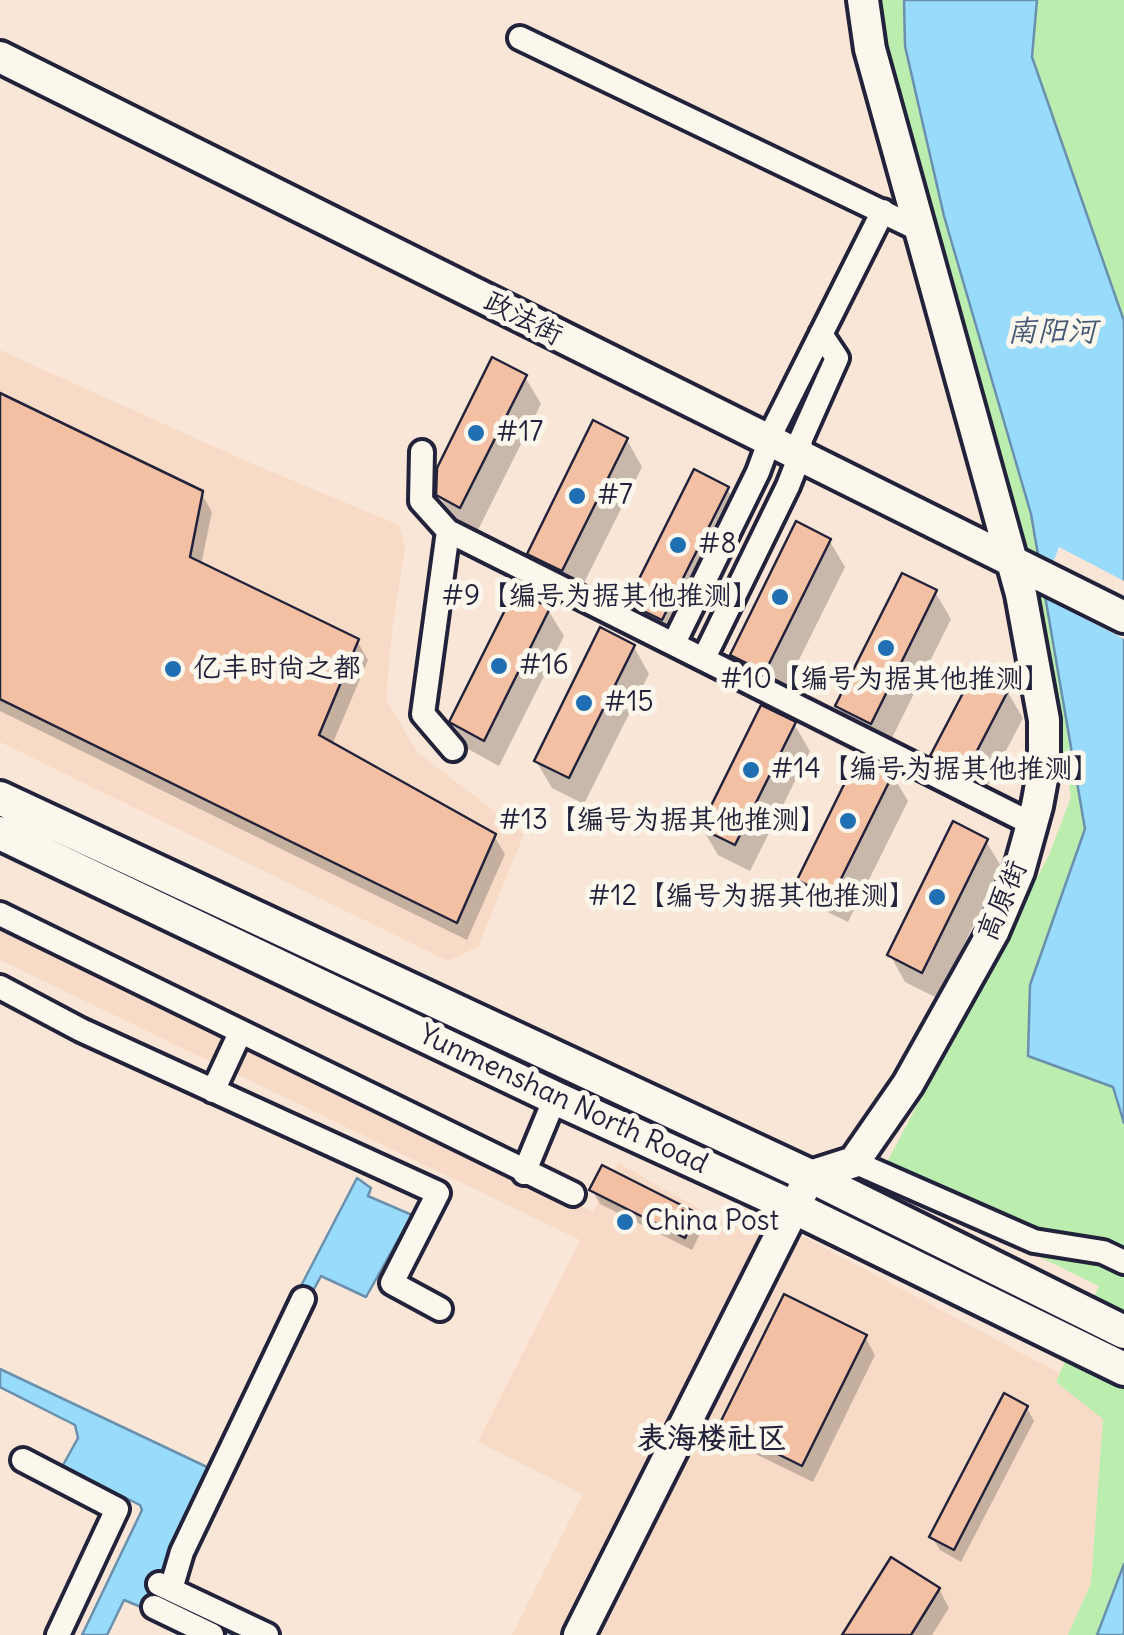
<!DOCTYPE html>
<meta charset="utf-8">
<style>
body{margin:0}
canvas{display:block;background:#f9e6d6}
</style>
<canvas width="1124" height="1635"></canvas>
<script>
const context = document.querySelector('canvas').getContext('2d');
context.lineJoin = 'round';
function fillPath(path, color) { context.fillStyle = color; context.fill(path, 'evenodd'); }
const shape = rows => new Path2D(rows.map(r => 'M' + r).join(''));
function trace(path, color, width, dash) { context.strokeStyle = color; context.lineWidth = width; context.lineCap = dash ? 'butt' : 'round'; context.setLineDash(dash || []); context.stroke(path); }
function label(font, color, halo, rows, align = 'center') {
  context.font = font + ' Delius,"LXGW WenKai TC",sans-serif'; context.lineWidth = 10; context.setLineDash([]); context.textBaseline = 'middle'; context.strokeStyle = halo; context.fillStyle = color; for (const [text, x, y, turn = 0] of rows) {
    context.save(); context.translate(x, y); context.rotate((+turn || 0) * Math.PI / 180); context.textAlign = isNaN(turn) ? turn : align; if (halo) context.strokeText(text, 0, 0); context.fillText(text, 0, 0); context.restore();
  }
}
const built = shape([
 [0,350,246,461,399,525,405,547,392,631,386,700,417,752,524,834,478,947,448,961,0,742],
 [0,926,593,1212,618,1163,728,1225,737,1201,1059,1373,1056,1382,1103,1418,1091,1583,1068,1635,512,1635,583,1494,478,1442,580,1240,0,960]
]);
const green = shape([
 [880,0,1124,0,1124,1635,1068,1635,1091,1583,1103,1419,1056,1382,1099,1286,894,1186,876,1183,1049,855,1071,797,1022,527,951,297,882,25]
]);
const water = shape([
 [904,0,1037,0,1032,57,1124,321,1124,1123,1113,1087,1028,1056,1030,985,1085,829,1031,514,944,216,905,46,904,0],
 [357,1178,371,1188,368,1196,412,1215,366,1297,321,1276,170,1556,163,1593,249,1635,233,1635,164,1602,141,1607,124,1600,107,1635,82,1635,142,1510,140,1505,62,1467,78,1438,75,1425,0,1387,0,1369,207,1467,357,1178],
 [1124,1564,1124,1635,1097,1635,1124,1564]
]);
const pier = shape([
 [1059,547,1124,581,1124,639,1055,603,1047,579]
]);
const shadow = shape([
 [525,377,541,404,476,534,455,522,439,495],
 [0,396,201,493,212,512,201,565,357,641,368,660,332,745,494,836,505,854,467,940,0,711],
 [627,440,642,467,577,597,545,581,529,554],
 [727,489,743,516,678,646,646,630,630,603],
 [829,540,845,567,780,698,748,682,732,655],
 [935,592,951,619,886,750,854,733,838,706],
 [548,610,564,636,499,766,468,749,452,722],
 [634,647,649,674,584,804,552,788,536,761],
 [1007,691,1023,718,981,799,949,783,933,756],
 [794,724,810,751,750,871,718,855,702,828],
 [892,774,908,801,848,922,815,906,800,880],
 [986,841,1002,868,937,998,905,982,890,955],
 [592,1190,695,1215,703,1228,692,1250,600,1204],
 [865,1337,875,1355,813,1482,733,1443,722,1425],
 [1027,1408,1034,1421,961,1562,940,1550,932,1537],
 [939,1589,949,1608,932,1635,845,1635]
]);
const building = shape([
 [492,357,527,375,460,508,436,495,437,468,492,357],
 [0,393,203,491,190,557,359,639,319,735,496,834,457,923,0,699,0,393],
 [593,420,628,438,562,571,527,554,593,420],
 [694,469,729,487,662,620,627,603,694,469],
 [796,521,831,539,765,672,730,655,796,521],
 [902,573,937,590,871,724,835,706,902,573],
 [515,590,550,608,484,741,449,722,515,590],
 [600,627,635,645,569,778,534,761,600,627],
 [974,672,1009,689,965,774,930,756,974,672],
 [761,705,796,722,735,845,700,828,761,705],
 [859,754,894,772,832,897,797,880,859,754],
 [953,821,988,839,922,973,887,955,953,821],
 [602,1165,697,1213,685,1238,589,1190,602,1165],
 [784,1294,867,1335,802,1466,719,1425,784,1294],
 [1004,1393,1028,1406,954,1550,929,1537,1004,1393],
 [891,1557,940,1588,911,1635,842,1635,891,1557]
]);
const minor = shape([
 [520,38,920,230],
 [422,452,421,501,448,531,423,714,453,749],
 [448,531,1032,824],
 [674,643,758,472,775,426,883,211],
 [704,658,788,486,799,458,801,439,837,358,821,334],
 [0,914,573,1194],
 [0,987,81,1030,438,1193,392,1283,440,1309],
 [213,1091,240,1033],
 [854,1162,1034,1241,1103,1252,1124,1262],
 [524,1173,555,1098],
 [23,1460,117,1509,58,1635],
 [159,1584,267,1635],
 [171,1589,182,1552,303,1299],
 [154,1607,212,1635]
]);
const tertiary = shape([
 [0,57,1124,617],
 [579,1635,810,1176,854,1162,908,1084,993,932,1019,871,1037,806,1044,768,1044,720,1021,594,870,49,863,0]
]);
const secondary = shape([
 [0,798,810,1176,1124,1332],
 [0,833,555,1098,793,1207,1124,1369]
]);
const markers = [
 [476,433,10,"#1f6fb2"],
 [577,496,10,"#1f6fb2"],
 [678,545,10,"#1f6fb2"],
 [780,597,10,"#1f6fb2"],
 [886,648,10,"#1f6fb2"],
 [499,666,10,"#1f6fb2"],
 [173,669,10,"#1f6fb2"],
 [584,703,10,"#1f6fb2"],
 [751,770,10,"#1f6fb2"],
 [848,821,10,"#1f6fb2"],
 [937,897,10,"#1f6fb2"],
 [625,1222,10,"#1f6fb2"]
];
const streetNames = [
 ["政法街",523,319,27],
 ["高原街",1003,901,-67],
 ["Yunmenshan North Road",563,1100,25]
];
const poiNames = [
 ["#17",496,433],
 ["#7",597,496],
 ["#8",698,545],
 ["#9【编号为据其他推测】",760,597,"right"],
 ["#16",519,666],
 ["亿丰时尚之都",193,669],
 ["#10【编号为据其他推测】",886,680,"center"],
 ["#15",604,703],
 ["#14【编号为据其他推测】",771,770],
 ["#13【编号为据其他推测】",828,821,"right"],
 ["#12【编号为据其他推测】",917,897,"right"],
 ["China Post",645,1222]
];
const waterNames = [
 ["南阳河",1052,332]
];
const neighbourhoodNames = [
 ["表海楼社区",712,1439]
];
fillPath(built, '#f7dbc7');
fillPath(green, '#baedae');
fillPath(water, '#99dbfb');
trace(water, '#6991ae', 2.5);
fillPath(pier, '#f9e6d6');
fillPath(shadow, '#0003');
fillPath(building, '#f3c0a3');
trace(building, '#22223b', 2.5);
trace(minor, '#22223b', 30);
trace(tertiary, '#22223b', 38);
trace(secondary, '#22223b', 40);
trace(minor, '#fbf7ec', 22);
trace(tertiary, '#fbf7ec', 30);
trace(secondary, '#fbf7ec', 32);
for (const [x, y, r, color] of markers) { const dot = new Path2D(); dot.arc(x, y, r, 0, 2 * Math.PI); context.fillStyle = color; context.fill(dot); trace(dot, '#fbf7ec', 4); }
label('28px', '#22223b', '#fbf7ec', streetNames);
label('28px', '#22223b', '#fbf7ec', poiNames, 'left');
label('italic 30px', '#465a75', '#fbf7ec', waterNames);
label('bold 30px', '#22223b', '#fbf7ec', neighbourhoodNames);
</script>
